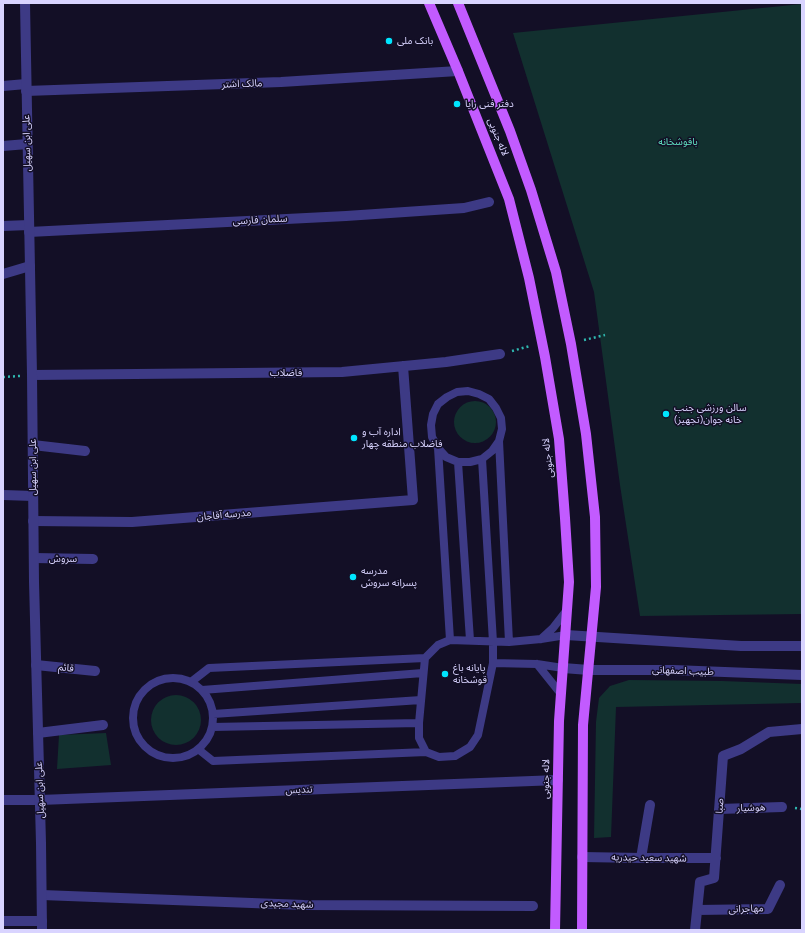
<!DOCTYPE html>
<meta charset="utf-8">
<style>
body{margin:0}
#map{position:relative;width:805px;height:933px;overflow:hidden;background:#130f26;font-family:Figtree,sans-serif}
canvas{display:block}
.frame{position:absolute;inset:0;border:4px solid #d9d4ff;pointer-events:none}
</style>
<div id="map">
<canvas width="805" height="933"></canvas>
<div class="frame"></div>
</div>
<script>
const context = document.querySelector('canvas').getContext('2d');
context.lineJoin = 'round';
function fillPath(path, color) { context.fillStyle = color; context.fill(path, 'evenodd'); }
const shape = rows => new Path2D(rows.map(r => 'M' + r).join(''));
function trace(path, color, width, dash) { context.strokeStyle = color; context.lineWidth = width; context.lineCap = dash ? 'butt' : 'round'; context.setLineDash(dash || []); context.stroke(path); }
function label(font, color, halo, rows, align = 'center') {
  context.font = font + ' Figtree,"Noto Sans Arabic",sans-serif'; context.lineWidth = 3; context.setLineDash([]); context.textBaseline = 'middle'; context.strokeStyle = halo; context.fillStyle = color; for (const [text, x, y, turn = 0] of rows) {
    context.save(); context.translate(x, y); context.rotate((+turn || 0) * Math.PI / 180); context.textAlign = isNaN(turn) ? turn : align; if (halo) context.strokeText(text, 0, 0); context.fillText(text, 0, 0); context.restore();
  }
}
const green = shape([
 [802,4,802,614,640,616,620,485,594,292,513,33],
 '454 422a21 21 0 1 1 42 0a21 21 0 1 1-42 0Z',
 [629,680,722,681,802,684,802,703,616,707,611,837,594,838,596,722,599,698,610,686],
 '151 720a25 25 0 1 1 50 0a25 25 0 1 1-50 0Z',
 [106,733,111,765,57,769,59,735]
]);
const path = shape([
 [584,340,605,335],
 [512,351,530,346],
 [3,377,20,376],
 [795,808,802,809]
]);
const service = shape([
 [499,441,492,451,482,459,470,462,458,462,446,457,438,448,432,437,431,425,433,414,438,404,447,397,457,392,468,391,479,394,489,399,496,408,501,418,502,429,499,441,509,642],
 [438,448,450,640],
 [458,462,470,640],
 [541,639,553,628,567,610],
 [493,663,537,664,563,668],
 [537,664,561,694],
 '133 718a40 40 0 1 1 80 0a40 40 0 1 1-80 0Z',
 [191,682,209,668,425,658],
 [202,690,423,673],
 [213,714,421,700],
 [212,727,419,723],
 [198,749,213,761,426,752,439,757,455,756,470,747,478,735,493,663,493,642,482,459],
 [426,752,419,738,419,723,425,658,438,645,450,640,509,642,541,639,566,635]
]);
const minor = shape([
 [3,86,26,84],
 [26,91,281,82,458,71],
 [3,146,27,144],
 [3,226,29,225],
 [29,232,346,216,464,208,489,202],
 [3,274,30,266],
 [32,375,342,372,446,362,500,354],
 [33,445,85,451],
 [3,495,33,496],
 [33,521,132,522,413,500,403,366],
 [34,558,93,559],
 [36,665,95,671],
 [38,733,103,725],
 [3,800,40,800,558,780],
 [719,809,782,807],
 [582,857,641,858,716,858],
 [641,858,650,805],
 [42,895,304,905,533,906],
 [697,910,768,909,780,885],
 [3,921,42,921],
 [695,930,700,882,714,878,723,756,741,749,769,732,802,729]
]);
const tertiary = shape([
 [25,3,32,375,34,582,41,843,42,930],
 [566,635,741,646,802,646],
 [563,668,589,670,673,670,802,675]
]);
const primary = shape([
 [429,3,458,71,509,199,529,278,545,357,559,439,565,518,569,582,559,721,555,930],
 [458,3,510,131,531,190,556,272,571,344,586,434,595,517,596,587,583,725,582,930]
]);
const markers = [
 [389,41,4,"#00e5ff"],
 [457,104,4,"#00e5ff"],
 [666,414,4,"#00e5ff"],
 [354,438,4,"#00e5ff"],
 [353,577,4,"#00e5ff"],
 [445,674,4,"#00e5ff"]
];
const poiNames = [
 ["بانک ملی",397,41],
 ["دفتر فنی رایا",465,104],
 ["سالن ورزشی جنب",674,408],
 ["خانه جوان(تجهیز)",674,420],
 ["اداره آب و",362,432],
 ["فاضلاب منطقه چهار",362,444],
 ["مدرسه",361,571],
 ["پسرانه سروش",361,583],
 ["پایانه باغ",453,668],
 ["قوشخانه",453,680]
];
const streetNames = [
 ["مالک اشتر",242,84,-2],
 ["لاله جنوبی",498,137,68],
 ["علی ابن سهیل",27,143,-91],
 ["سلمان فارسی",260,220,-3],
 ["فاضلاب",286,373],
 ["لاله جنوبی",548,458,-96],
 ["علی ابن سهیل",33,467,-90],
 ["مدرسه آقاجان",224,515,-5],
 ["سروش",63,559],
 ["قائم",66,668,6],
 ["طبیب اصفهانی",683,671,2],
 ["لاله جنوبی",546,779,-89],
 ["علی ابن سهیل",40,790,-92],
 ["تندیس",299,790,-2],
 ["صبا",720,806,-86],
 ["هوشیار",751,808,-2],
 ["شهید سعید حیدریه",649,858,1],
 ["شهید مجیدی",287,904,2],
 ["مهاجرانی",746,909,-2]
];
const parkNames = [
 ["باقوشخانه",678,142]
];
fillPath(green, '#12302f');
trace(path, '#2fb8b0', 2.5, [2, 3]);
trace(service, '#3d3a85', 8);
trace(minor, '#3d3a85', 10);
trace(tertiary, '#3d3a85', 10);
trace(primary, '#c25bff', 10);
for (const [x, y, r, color] of markers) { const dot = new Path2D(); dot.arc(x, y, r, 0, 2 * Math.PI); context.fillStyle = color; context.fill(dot); trace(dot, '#130f26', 1.5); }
label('10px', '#d9d4ff', '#130f26', poiNames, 'left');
label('10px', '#d9d4ff', '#130f26', streetNames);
label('10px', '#5fe0c0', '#130f26', parkNames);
</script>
